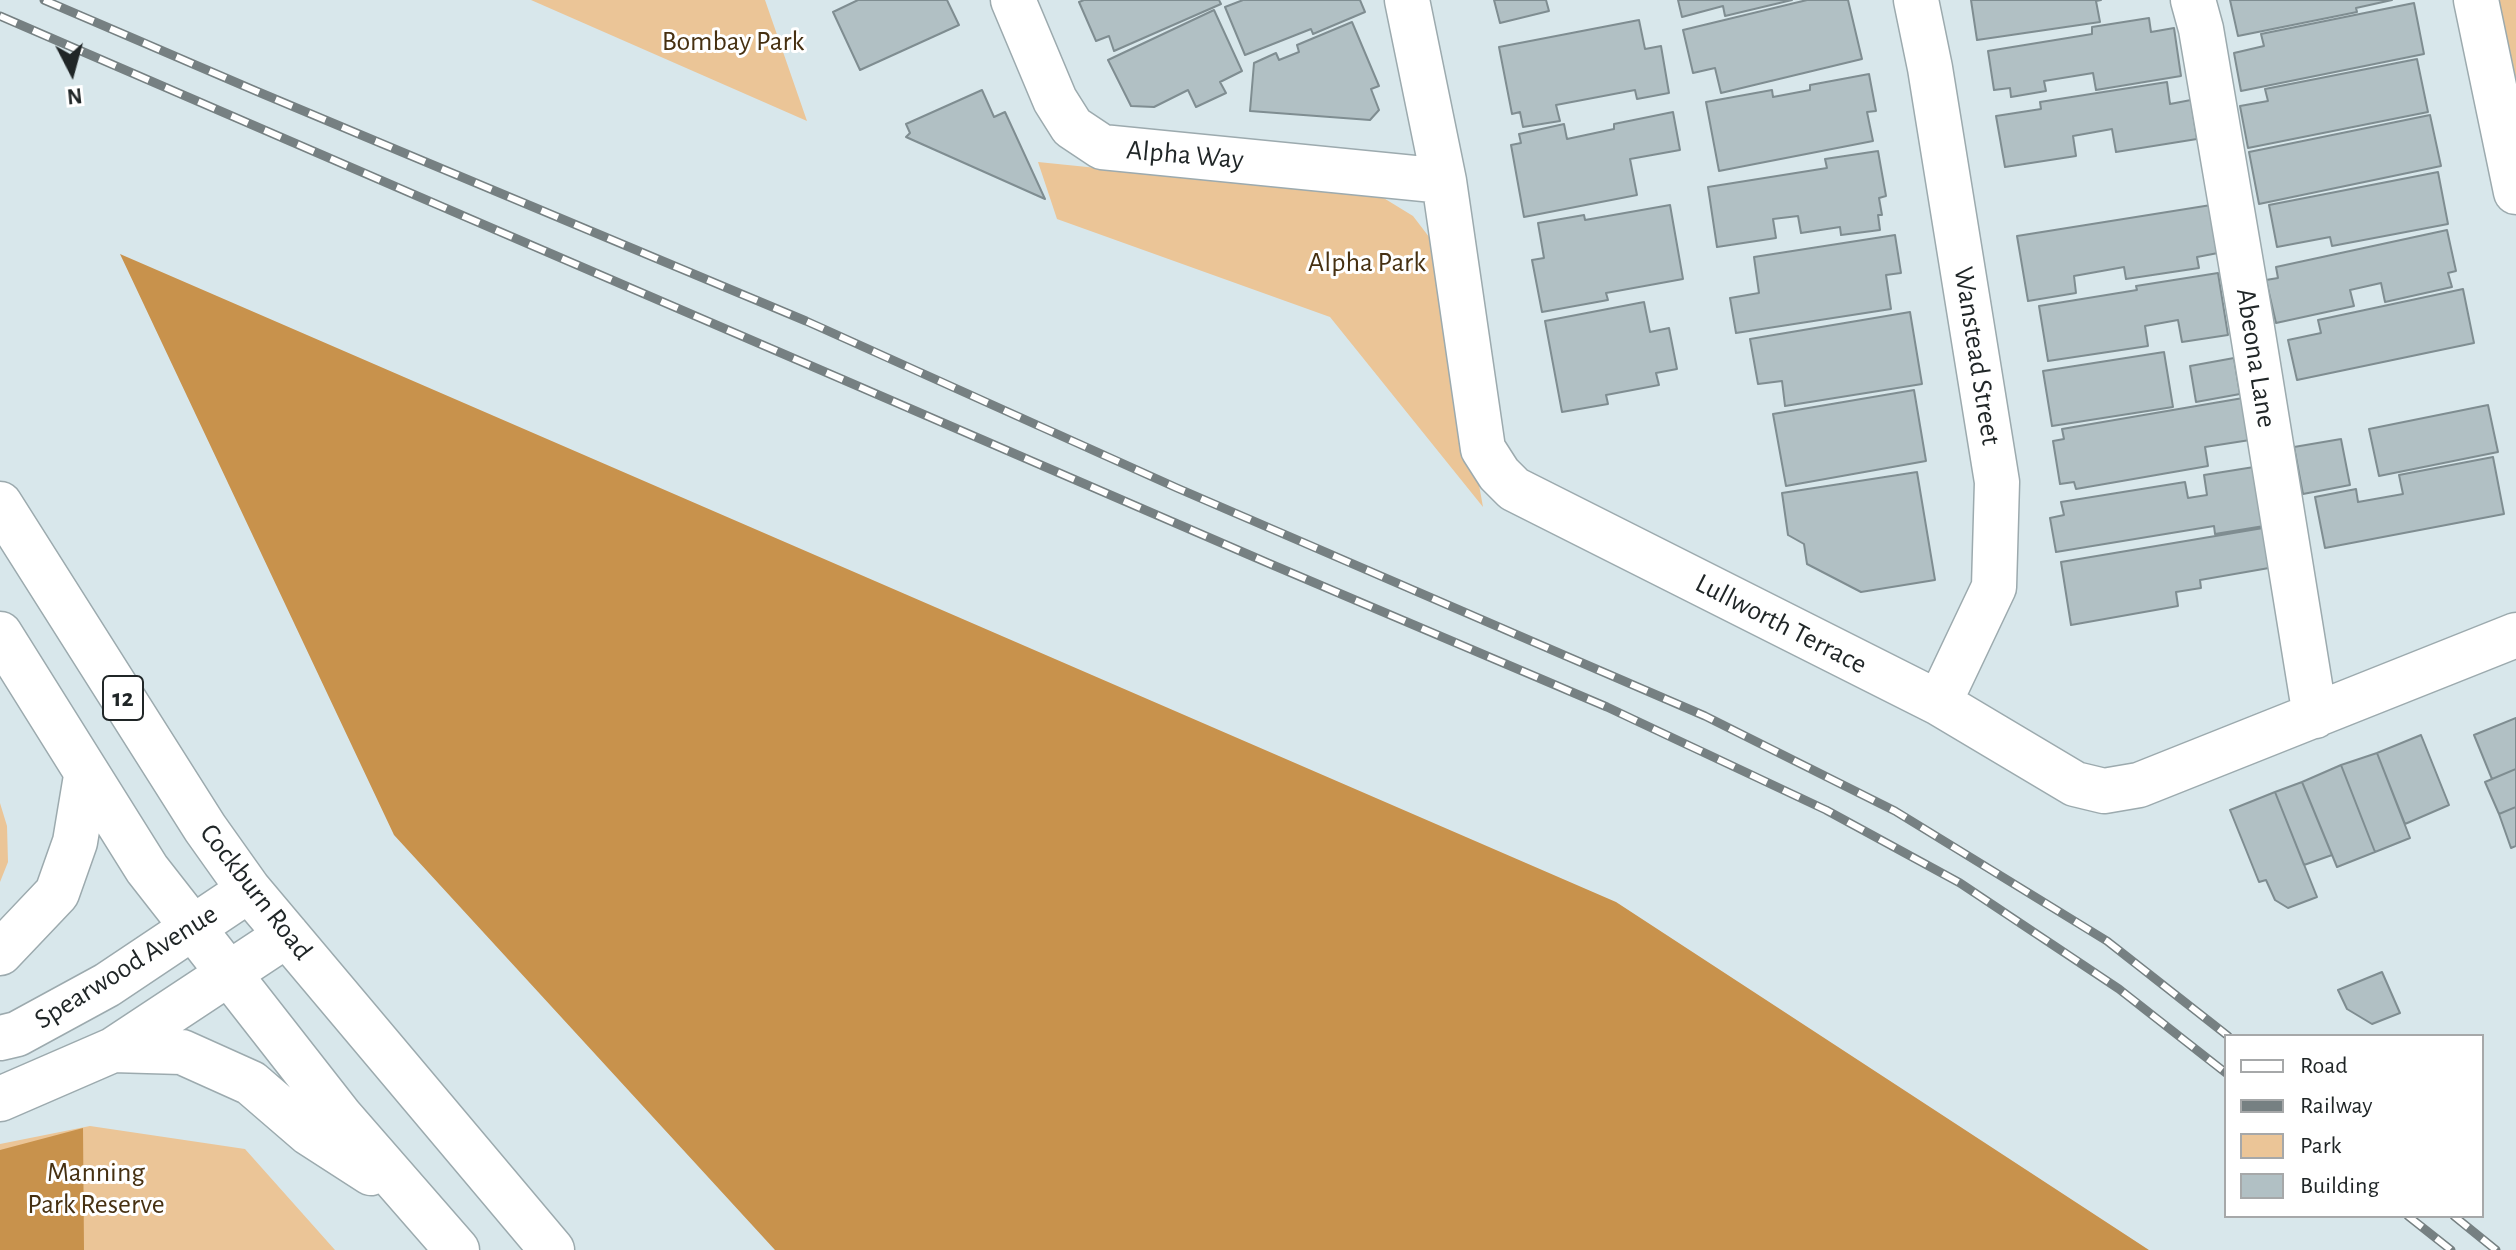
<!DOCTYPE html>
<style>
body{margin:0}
#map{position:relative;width:2516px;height:1250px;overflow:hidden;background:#d8e7eb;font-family:"Alegreya Sans",sans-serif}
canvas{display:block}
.legend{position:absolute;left:2224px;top:1034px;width:260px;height:184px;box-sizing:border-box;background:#fff;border:2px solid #a6a8a9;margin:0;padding:10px 14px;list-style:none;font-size:24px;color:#202627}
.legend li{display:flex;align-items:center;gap:16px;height:40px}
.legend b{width:40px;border:2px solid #a6a8a9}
.north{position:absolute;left:32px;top:32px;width:80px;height:80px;-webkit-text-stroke:6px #fff;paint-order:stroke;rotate:174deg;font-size:22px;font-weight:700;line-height:32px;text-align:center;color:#202627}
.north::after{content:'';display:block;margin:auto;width:28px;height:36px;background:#202627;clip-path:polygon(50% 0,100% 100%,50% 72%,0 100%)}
</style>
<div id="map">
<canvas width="2516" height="1250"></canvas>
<ul class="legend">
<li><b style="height:10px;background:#fff"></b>Road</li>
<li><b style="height:10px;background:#768082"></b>Railway</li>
<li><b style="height:22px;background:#ebc597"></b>Park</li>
<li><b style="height:22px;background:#b1c0c4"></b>Building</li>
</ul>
<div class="north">N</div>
</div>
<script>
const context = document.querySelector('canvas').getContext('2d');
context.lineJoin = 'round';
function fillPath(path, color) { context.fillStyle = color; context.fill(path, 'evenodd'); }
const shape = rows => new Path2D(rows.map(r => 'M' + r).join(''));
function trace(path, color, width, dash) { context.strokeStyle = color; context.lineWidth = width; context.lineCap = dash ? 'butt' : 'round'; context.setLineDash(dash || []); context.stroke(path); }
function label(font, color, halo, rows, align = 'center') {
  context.font = font + ' "Alegreya Sans",sans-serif'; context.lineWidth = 6; context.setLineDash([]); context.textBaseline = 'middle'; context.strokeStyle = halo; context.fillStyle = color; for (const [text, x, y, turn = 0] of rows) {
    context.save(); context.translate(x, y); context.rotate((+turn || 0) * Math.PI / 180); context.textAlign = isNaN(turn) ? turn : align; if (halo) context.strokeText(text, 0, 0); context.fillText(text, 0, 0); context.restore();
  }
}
const green = shape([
 [531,0,765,0,807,121],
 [2492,0,2516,0,2516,108],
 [1038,162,1382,197,1413,216,1436,246,1483,507,1330,317,1057,219],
 [0,803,7,826,8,862,0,882],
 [90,1126,245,1149,335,1250,0,1250,0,1144]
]);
const forest = shape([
 [120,254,1616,902,2149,1250,775,1250,394,835],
 [83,1128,84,1250,0,1250,0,1150]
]);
const building = shape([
 [858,0,947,0,959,25,860,70,833,12,858,0],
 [1084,0,1219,0,1221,4,1114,51,1109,36,1096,41,1079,2,1084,0],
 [1243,0,1360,0,1365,12,1313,34,1311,29,1245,55,1225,7,1243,0],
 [1494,0,1546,0,1549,11,1500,23,1494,0],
 [1678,0,1792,0,1725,16,1723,6,1682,17,1678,0],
 [1807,0,1848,0,1862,59,1721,93,1715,68,1693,73,1683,30,1807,0],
 [1971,0,2101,0,2096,1,2100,22,1977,40,1971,0],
 [2230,0,2392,0,2356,8,2357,12,2238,36,2230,0],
 [2414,3,2424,54,2241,91,2234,53,2264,46,2261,34,2414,3],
 [1214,10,1242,71,1220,82,1226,93,1196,107,1188,90,1154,107,1131,106,1108,60,1214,10],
 [2149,18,2151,32,2174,28,2181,76,2096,90,2093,73,2044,81,2046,91,2011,97,2010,88,1994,90,1988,51,2092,34,2092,27,2149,18],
 [1639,20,1645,49,1661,46,1669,93,1637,99,1635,90,1556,105,1560,121,1523,127,1520,112,1512,114,1499,47,1639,20],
 [1352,22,1379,86,1371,89,1379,110,1370,120,1250,111,1254,63,1276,53,1279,60,1299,52,1297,45,1352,22],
 [2417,59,2428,112,2248,148,2240,106,2268,101,2265,89,2417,59],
 [1869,74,1876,111,1867,112,1873,141,1719,171,1706,102,1772,90,1773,97,1810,90,1810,85,1869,74],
 [2167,82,2170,104,2191,100,2197,139,2116,152,2112,129,2073,136,2076,156,2005,167,1996,116,2041,109,2040,102,2167,82],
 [982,90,994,117,1005,112,1045,199,906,137,910,133,906,124,982,90],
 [1673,112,1680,150,1630,159,1637,195,1524,217,1511,145,1521,143,1519,134,1564,124,1567,139,1614,129,1614,124,1673,112],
 [2430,115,2441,166,2259,204,2249,152,2430,115],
 [1878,151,1886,196,1879,198,1882,215,1878,215,1880,230,1841,235,1840,227,1801,233,1798,216,1773,219,1776,238,1717,247,1708,187,1827,168,1825,159,1878,151],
 [2438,172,2448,224,2332,246,2330,237,2277,247,2269,205,2438,172],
 [1670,205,1683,279,1606,293,1608,300,1542,312,1532,260,1544,258,1538,223,1584,215,1585,220,1670,205],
 [2211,205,2218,253,2197,257,2199,268,2126,279,2124,267,2074,276,2076,293,2028,301,2017,236,2211,205],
 [2447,230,2456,271,2448,273,2452,287,2385,302,2381,283,2350,290,2354,306,2276,323,2266,280,2278,278,2276,267,2447,230],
 [1895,235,1901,273,1886,275,1891,309,1736,333,1730,298,1759,293,1754,257,1895,235],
 [2218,273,2228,335,2182,342,2178,320,2145,326,2148,346,2048,361,2039,306,2137,290,2136,286,2218,273],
 [2463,289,2474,343,2297,380,2288,340,2321,333,2318,320,2463,289],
 [1644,302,1650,332,1669,328,1677,369,1656,373,1659,385,1606,395,1608,404,1562,412,1545,321,1644,302],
 [1910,312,1922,384,1785,406,1782,381,1758,384,1750,339,1910,312],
 [2164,352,2173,407,2052,426,2043,371,2164,352],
 [2234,358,2240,394,2196,402,2190,366,2234,358],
 [1914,390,1926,461,1786,486,1773,414,1914,390],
 [2243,398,2250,440,2205,447,2208,466,2076,489,2074,482,2060,484,2053,441,2064,439,2062,429,2243,398],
 [2488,405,2498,452,2379,476,2369,429,2488,405],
 [2341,439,2350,485,2303,494,2294,447,2341,439],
 [2493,457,2504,514,2325,548,2315,497,2356,489,2358,502,2403,494,2399,475,2493,457],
 [2254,467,2264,526,2215,534,2214,526,2056,552,2050,518,2064,515,2061,502,2185,482,2188,498,2207,495,2204,475,2254,467],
 [1917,472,1935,580,1861,592,1807,564,1804,544,1788,535,1782,493,1917,472],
 [2263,528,2269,568,2200,580,2201,588,2176,592,2178,606,2071,625,2061,562,2263,528],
 [2516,718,2516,769,2492,779,2474,735,2516,718],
 [2421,735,2449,805,2405,824,2377,753,2421,735],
 [2377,753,2410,838,2375,852,2341,765,2377,753],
 [2341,765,2375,852,2337,867,2302,782,2341,765],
 [2516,769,2516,807,2499,814,2485,782,2516,769],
 [2302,782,2332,855,2304,865,2275,792,2302,782],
 [2275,792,2317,897,2288,908,2275,900,2266,880,2259,882,2230,810,2275,792],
 [2516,807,2516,846,2511,848,2499,814,2516,807],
 [2382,972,2400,1013,2372,1024,2347,1009,2338,990,2382,972]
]);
const minor = shape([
 [1013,0,1055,100,1072,127,1102,147,1444,181],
 [1407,0,1444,181,1483,449,1499,474,1514,489,1939,703,2075,784,2104,791,2139,785,2516,635],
 [1916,0,1930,68,1997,482,1994,587,1939,703],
 [2193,0,2201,29,2251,322,2315,716]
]);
const major = shape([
 [2476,0,2516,192],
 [0,504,205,828,249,890,552,1250],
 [0,634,147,869,341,1117,457,1250],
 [0,953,57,893,75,842,86,776],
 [0,1038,17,1034,107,985,249,890],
 [113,1050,182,1052,251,1083,309,1133,371,1173],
 [0,1099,113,1050,287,935]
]);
const rail = shape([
 [44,0,256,91,806,321,1177,488,1705,716,1895,811,2107,941,2228,1036],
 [0,16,1268,563,1607,707,1826,810,1960,883,2119,989,2226,1073],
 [2408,1216,2451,1250],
 [2454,1216,2496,1250]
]);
const shields = [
 [123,698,40]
];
const shieldNames = [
 ["12",123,698]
];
const parkNames = [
 ["Bombay Park",733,42],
 ["Alpha Park",1367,263],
 ["Manning",96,1173],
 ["Park Reserve",96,1205]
];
const streetNames = [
 ["Alpha Way",1185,155,5],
 ["Wanstead Street",1977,356,81],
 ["Abeona Lane",2256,358,81],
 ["Lullworth Terrace",1781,624,27],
 ["Cockburn Road",256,892,52],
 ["Spearwood Avenue",126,967,-32]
];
fillPath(green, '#ebc597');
fillPath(forest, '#c8924c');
fillPath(building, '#b1c0c4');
trace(building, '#7f8d91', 2);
trace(minor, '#9caaae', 47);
trace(major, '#9caaae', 47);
trace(minor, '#fff', 44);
trace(major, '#fff', 44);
trace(rail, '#768082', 9);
trace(rail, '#fff', 6, [18]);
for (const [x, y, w] of shields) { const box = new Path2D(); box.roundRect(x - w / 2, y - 22, w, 44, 6); context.fillStyle = '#fff'; context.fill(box); trace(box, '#202627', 2); }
label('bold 26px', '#202627', null, shieldNames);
label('28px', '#463011', '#fff', parkNames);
label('28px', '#202627', '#fff', streetNames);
</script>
